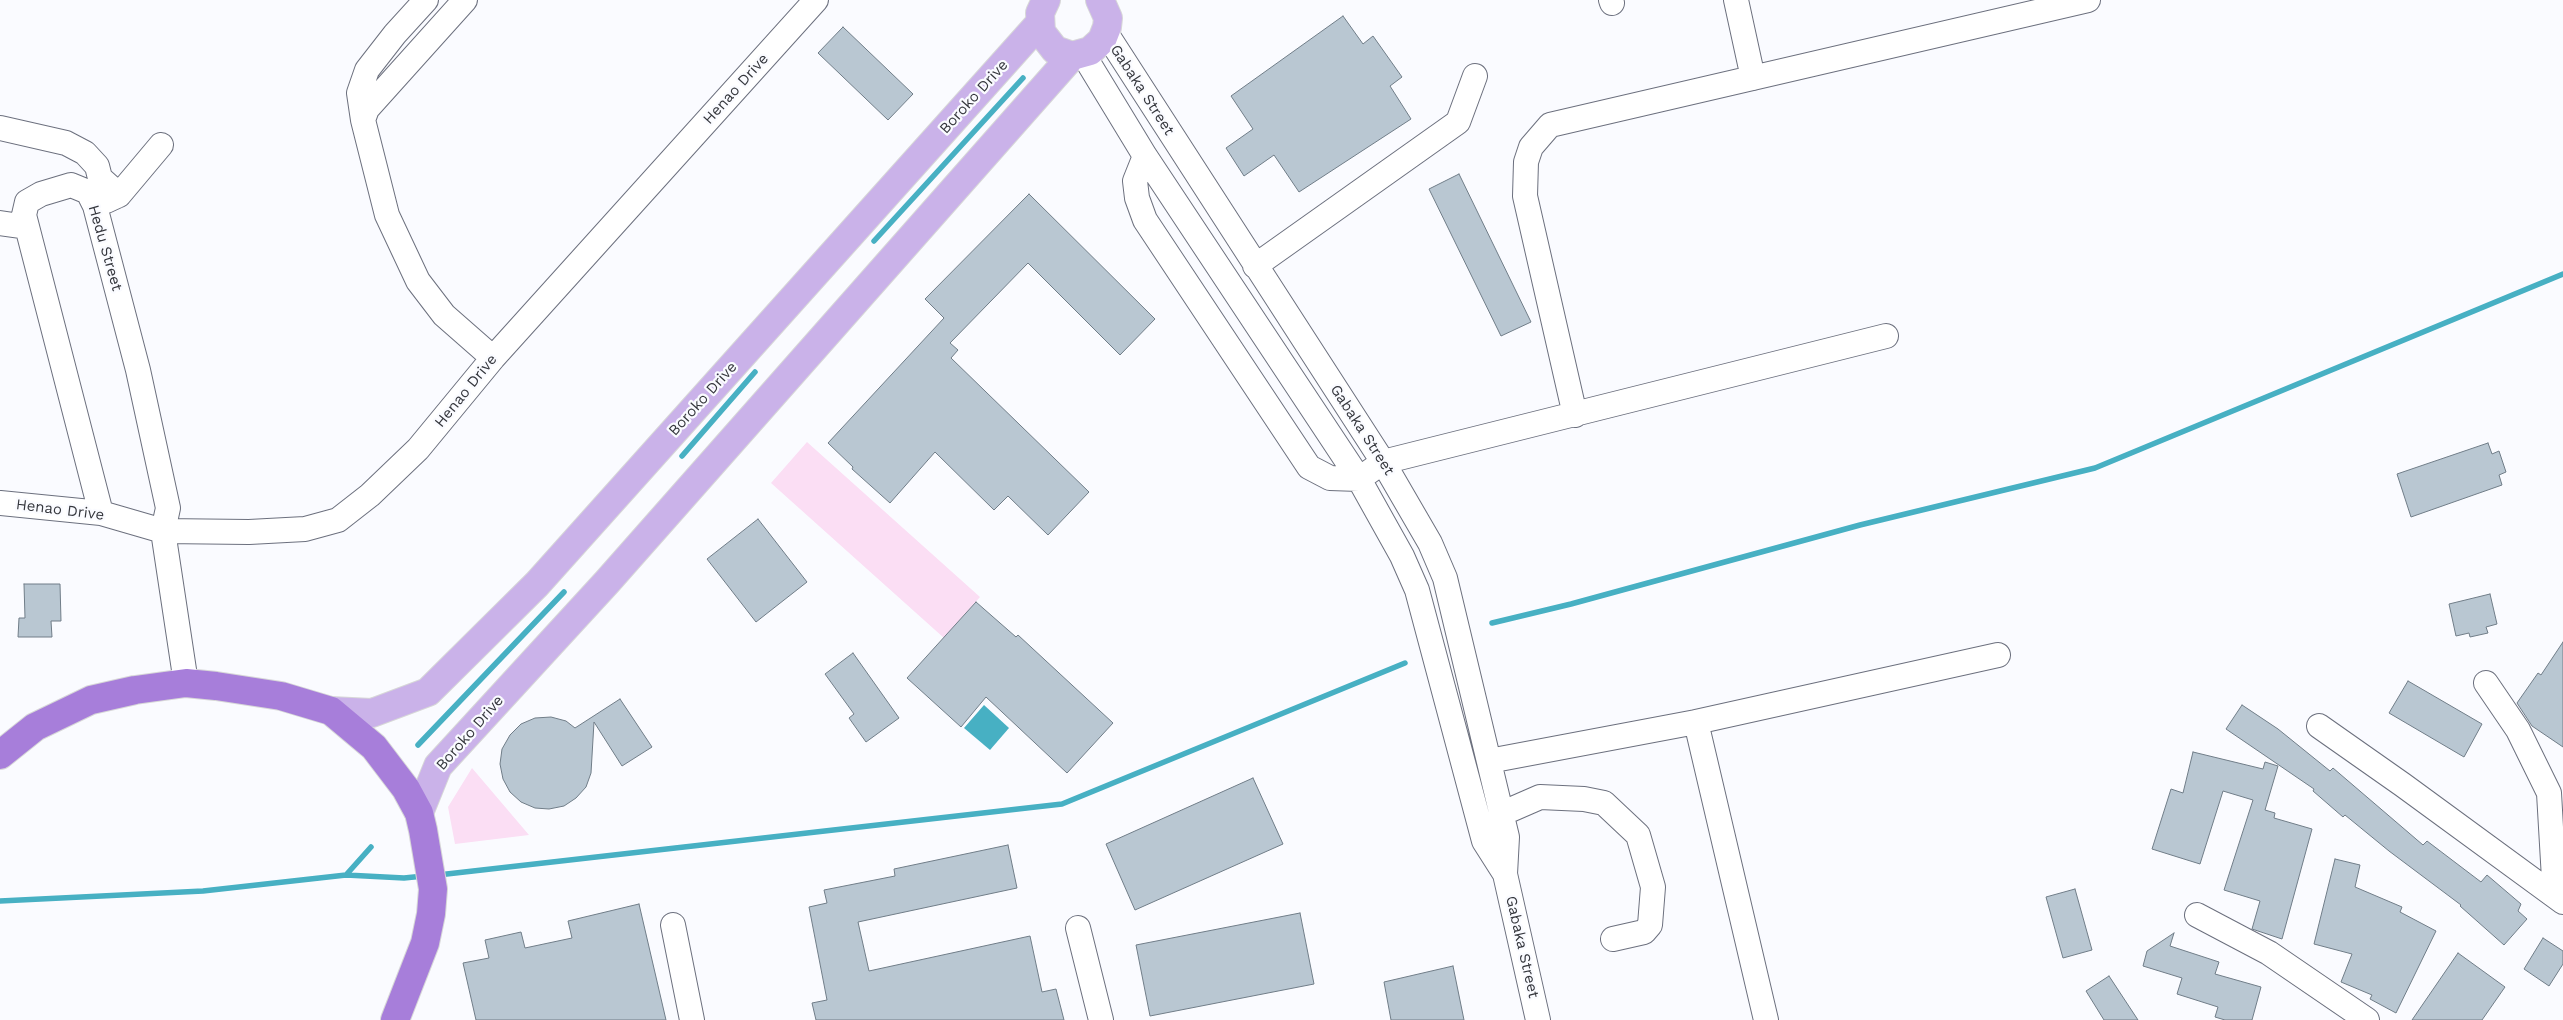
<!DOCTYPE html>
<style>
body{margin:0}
canvas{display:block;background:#fafbff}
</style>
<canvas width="2563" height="1020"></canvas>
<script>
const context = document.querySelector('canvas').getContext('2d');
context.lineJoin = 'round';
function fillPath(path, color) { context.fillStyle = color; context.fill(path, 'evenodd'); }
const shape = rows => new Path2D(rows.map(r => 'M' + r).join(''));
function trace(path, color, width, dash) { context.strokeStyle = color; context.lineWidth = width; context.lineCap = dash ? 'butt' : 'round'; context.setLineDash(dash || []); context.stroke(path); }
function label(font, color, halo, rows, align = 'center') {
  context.font = font + ' "Work Sans",sans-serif'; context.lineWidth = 4.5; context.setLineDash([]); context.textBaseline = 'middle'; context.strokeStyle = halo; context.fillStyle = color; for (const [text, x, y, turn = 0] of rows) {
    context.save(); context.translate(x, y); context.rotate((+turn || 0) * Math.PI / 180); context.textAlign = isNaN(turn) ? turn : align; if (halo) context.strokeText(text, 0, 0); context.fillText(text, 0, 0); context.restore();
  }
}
const green = shape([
 [807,442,980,597,944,638,771,483],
 [472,768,529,835,455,844,448,807]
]);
const water = shape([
 [984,705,1009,728,990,750,964,728]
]);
const stream = shape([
 [874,241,1023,78],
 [682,456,755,372],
 [1492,623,1571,604,1860,525,2095,468,2563,274],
 [418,745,564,592],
 [346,875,371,847],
 [438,875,1062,804,1405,663],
 [0,901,203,891,346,875,404,878,424,876]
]);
const building = shape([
 [1343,16,1363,44,1373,36,1402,77,1390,86,1411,119,1299,192,1274,155,1244,176,1226,148,1253,129,1231,96,1343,16],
 [843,27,913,94,888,120,818,53,843,27],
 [1459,174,1531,322,1501,336,1429,189,1459,174],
 [1029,194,1155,319,1120,355,1028,263,950,343,958,350,951,358,1089,492,1048,535,1008,496,994,510,935,452,890,503,852,469,853,467,828,443,944,318,925,299,1029,194],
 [2488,443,2492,454,2499,451,2506,472,2499,475,2502,485,2411,517,2397,474,2488,443],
 [758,519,807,582,756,622,707,559,758,519],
 [24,584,60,584,61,621,51,621,52,637,18,637,19,618,25,618,24,584],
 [2490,594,2497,624,2486,627,2488,633,2470,637,2469,633,2456,636,2449,604,2490,594],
 [976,602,1016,637,1018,635,1113,723,1067,773,986,697,961,727,907,678,976,602],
 [2563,642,2563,747,2532,726,2517,703,2538,673,2541,675,2563,642],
 [853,653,899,718,866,742,849,718,854,714,825,674,853,653],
 [2408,681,2482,724,2464,757,2389,713,2408,681],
 [620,699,652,747,622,766,594,722,591,773,586,787,576,798,564,806,549,809,535,808,521,802,510,792,503,779,500,764,502,749,510,735,521,724,535,718,551,717,566,721,575,728,620,699],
 [2242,705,2278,729,2330,771,2333,768,2423,845,2427,841,2481,882,2487,875,2521,904,2518,911,2527,919,2504,945,2460,906,2461,905,2389,851,2345,815,2343,817,2313,791,2314,789,2226,729,2242,705],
 [2193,752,2263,769,2265,762,2278,766,2265,810,2275,813,2274,818,2312,829,2282,939,2252,929,2260,901,2224,890,2253,800,2223,791,2200,864,2152,849,2171,789,2183,793,2193,752],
 [1253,778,1283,844,1135,910,1106,844,1253,778],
 [1008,845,1017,888,858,922,869,971,1030,936,1042,992,1056,989,1064,1020,816,1020,812,1003,827,1000,809,907,827,903,824,890,895,876,894,869,1008,845],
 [2335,859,2360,865,2355,887,2402,907,2400,912,2436,931,2396,1013,2370,999,2372,995,2341,982,2352,954,2314,944,2335,859],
 [2075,889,2092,950,2063,958,2046,897,2075,889],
 [639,904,666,1020,476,1020,463,963,489,958,485,940,521,932,525,948,572,938,568,921,639,904],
 [1300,913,1314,984,1150,1016,1136,945,1300,913],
 [2174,933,2170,946,2219,962,2215,974,2261,987,2252,1020,2225,1020,2215,1017,2218,1007,2177,994,2182,978,2143,966,2147,951,2174,933],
 [2543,938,2563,951,2563,964,2549,986,2524,969,2543,938],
 [2458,953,2505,987,2482,1020,2412,1020,2458,953],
 [1453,966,1464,1020,1391,1020,1384,982,1453,966],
 [2109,976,2138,1020,2104,1020,2086,991,2109,976]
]);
const minor = shape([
 [465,0,367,109,363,120,387,215,418,281,444,315,493,358],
 [1611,0,1612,3],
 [1736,0,1753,78],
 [1106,33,1383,462,1430,543,1445,578,1507,837,1505,874,1538,1020],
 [1083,54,1145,156,1359,479,1402,556,1417,590,1484,841,1505,874],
 [363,120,359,93,367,70,395,34,426,0],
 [0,128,66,143,85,153,97,166,100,178,119,195],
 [1145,156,1135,181,1137,198,1145,220,1309,467,1330,478,1359,479,1383,462,1886,336],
 [106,201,119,195,161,145],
 [0,223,27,227],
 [1255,266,1458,122,1475,76],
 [1575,415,1525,196,1526,162,1531,147,1550,125,2088,0],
 [0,503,101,513,163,531,249,532,305,529,338,520,370,495,418,449,493,358,816,0],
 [101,513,24,215,27,202,41,194,71,185,88,192,95,206,138,370,168,508,163,531,186,683],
 [2486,683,2518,730,2549,793,2555,896],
 [1696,722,1766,1020],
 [2319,726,2403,785,2563,902],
 [1489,761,1696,722,1998,655],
 [1501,814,1540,797,1584,799,1604,803,1638,835,1653,887,1650,925,1644,932,1613,939],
 [2197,915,2269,953,2367,1020],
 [673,925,692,1020],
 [1078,928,1101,1020]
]);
const major = shape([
 [1046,0,1040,13,1041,32,1055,50,1072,56,1090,51,1102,40,1107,27,1108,18,1100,0],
 [331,711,372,713,428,692,537,584,1039,24],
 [419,813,438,766,607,582,1072,56]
]);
const highway = shape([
 [0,755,35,727,91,700,135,690,186,683,216,686,281,696,331,711,374,747,406,789,419,813,423,830,433,889,431,914,425,943,395,1020]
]);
const streetNames = [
 ["Henao Drive",736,89,-48],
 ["Gabaka Street",1142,90,57],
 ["Boroko Drive",974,97,-48],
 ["Hedu Street",105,248,74],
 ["Henao Drive",466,391,-51],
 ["Boroko Drive",703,399,-48],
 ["Gabaka Street",1362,430,57],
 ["Henao Drive",60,510,7],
 ["Boroko Drive",470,733,-49],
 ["Gabaka Street",1522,947,77]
];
fillPath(green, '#fbdef4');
fillPath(water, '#47b0c3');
trace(stream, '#47b0c3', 5.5);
fillPath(building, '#b9c7d2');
trace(building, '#707d88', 1);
trace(minor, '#6c707e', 26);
trace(major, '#d7d7d8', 30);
trace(highway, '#d7d7d8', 30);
trace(minor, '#fff', 24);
trace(major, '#cab2e9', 28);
trace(highway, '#a77eda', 28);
label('15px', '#35373d', '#fafbff', streetNames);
</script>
